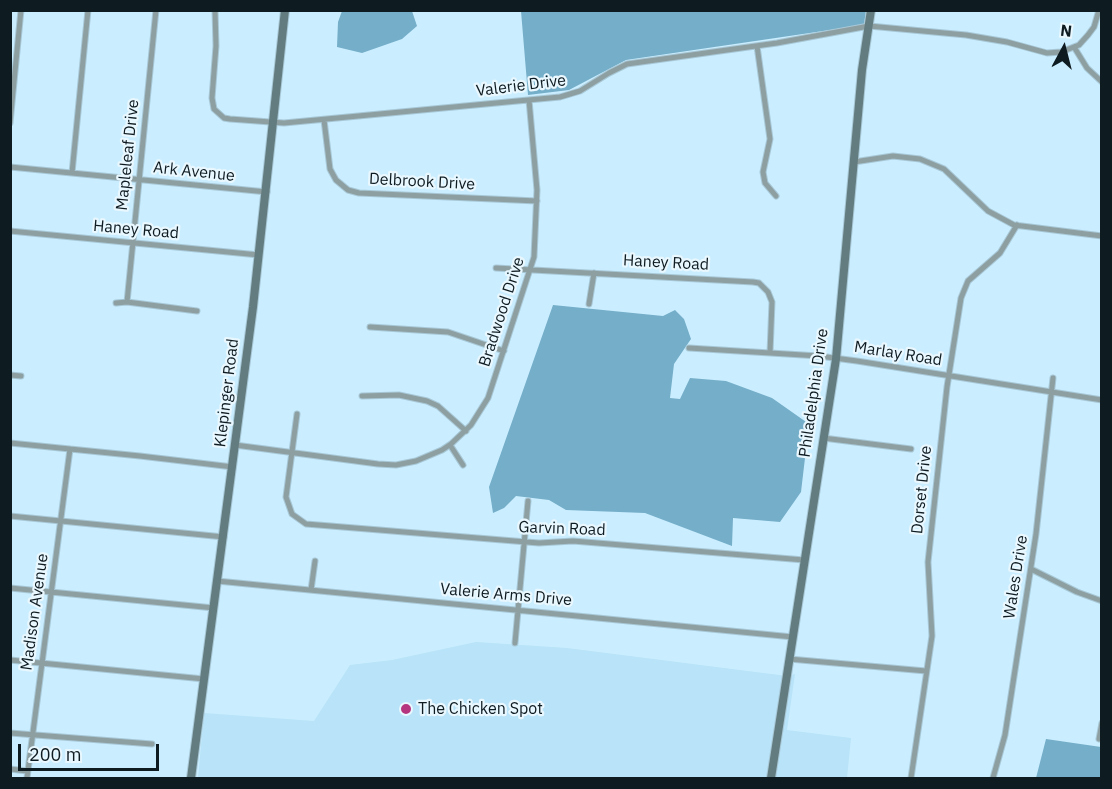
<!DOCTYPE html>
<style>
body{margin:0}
#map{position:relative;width:1112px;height:789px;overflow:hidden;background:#caeeff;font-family:"IBM Plex Sans",sans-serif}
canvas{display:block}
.frame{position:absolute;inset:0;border:12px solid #0e1b21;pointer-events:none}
.north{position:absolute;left:1034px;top:18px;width:60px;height:60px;-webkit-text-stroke:4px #e9f7fe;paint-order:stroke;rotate:7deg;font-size:16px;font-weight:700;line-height:24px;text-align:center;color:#0e1b21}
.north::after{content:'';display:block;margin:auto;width:21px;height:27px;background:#0e1b21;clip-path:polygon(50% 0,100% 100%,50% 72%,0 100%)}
.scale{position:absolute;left:18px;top:744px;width:141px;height:27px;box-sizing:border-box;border:3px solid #0e1b21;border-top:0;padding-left:8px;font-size:18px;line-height:21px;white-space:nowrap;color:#0e1b21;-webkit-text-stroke:4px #e9f7fe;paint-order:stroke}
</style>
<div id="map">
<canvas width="1112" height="789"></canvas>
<div class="frame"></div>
<div class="north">N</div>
<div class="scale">200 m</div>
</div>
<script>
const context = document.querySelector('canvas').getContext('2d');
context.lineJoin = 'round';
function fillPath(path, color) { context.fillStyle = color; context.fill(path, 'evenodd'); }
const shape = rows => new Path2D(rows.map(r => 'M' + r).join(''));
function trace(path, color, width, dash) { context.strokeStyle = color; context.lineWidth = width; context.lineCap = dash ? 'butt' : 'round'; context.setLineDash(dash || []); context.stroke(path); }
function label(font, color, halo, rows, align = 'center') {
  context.font = font + ' "IBM Plex Sans",sans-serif'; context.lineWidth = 4.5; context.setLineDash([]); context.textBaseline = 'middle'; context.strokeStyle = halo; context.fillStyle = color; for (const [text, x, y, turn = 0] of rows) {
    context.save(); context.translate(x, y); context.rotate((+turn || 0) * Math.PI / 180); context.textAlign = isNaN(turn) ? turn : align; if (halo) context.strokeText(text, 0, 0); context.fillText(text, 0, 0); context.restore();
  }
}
const built = shape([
 [476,642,567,648,787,676,795,674,787,730,851,738,847,778,198,778,204,713,314,721,350,665,392,660]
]);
const forest = shape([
 [342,11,412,11,417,26,402,39,362,53,337,47,338,22],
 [521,11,866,11,864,25,626,60,569,90,528,95],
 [553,305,663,316,675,310,684,319,691,339,674,364,670,398,680,399,690,378,726,381,772,398,809,424,801,492,780,522,733,518,732,546,645,513,566,510,549,500,516,496,504,508,493,513,489,487],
 [1046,739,1101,747,1101,778,1036,778]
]);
const street = shape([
 [215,10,216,46,212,98,214,109,224,118,230,119,284,123,560,97,580,91,609,73,627,64,777,43,869,26,966,35,1007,42,1047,53,1061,52,1079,45,1088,35,1094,27,1099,10],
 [757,46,770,139,763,172,765,183,776,196],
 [1074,47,1087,68,1102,82],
 [324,120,330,169,336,180,348,190,359,193,537,201],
 [10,123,21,10],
 [854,162,893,156,920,159,944,169,988,211,1014,225,1102,236],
 [10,167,267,192],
 [72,173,88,10],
 [10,231,259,255],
 [496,268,753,282,759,283,768,292,772,302,770,353],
 [127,302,156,10],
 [116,303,127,302,197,311],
 [589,304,594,273],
 [370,327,448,332,504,351],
 [689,348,819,356,857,361,1102,400],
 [10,375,21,376],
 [362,396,399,395,427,401,438,406,466,431],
 [297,414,286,497,292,514,306,524,539,543,573,541,804,560],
 [823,438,911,449],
 [10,443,140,456,233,467],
 [235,445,378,464,396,465,416,461,442,450,451,444,471,425,488,398,534,257,537,190,529,100],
 [450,445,463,465],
 [10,516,224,537],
 [1031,569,1077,592,1102,601],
 [217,581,793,637],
 [10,588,214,608],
 [311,590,315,561],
 [515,643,528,501],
 [789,659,926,671],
 [10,660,204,679],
 [10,733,152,744],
 [1099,739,1102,723],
 [10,769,27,771],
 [27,778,70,449],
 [911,778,932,636,928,562,947,387,961,298,968,281,1000,253,1017,225],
 [993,778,1005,735,1036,534,1053,378]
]);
const secondary = shape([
 [191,778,253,307,285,10],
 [771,778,836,359,862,70,871,10]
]);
const markers = [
 [406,709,6,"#b6357f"]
];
const streetNames = [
 ["Valerie Drive",521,86,-7],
 ["Mapleleaf Drive",128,155,-84],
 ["Ark Avenue",194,172,6],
 ["Delbrook Drive",422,182,3],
 ["Haney Road",136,230,5],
 ["Haney Road",666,263,3],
 ["Bradwood Drive",502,312,-72],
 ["Marlay Road",898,354,9],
 ["Klepinger Road",227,393,-83],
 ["Philadelphia Drive",814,393,-82],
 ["Dorset Drive",922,490,-84],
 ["Garvin Road",562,529,2],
 ["Wales Drive",1016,577,-81],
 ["Valerie Arms Drive",506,595,5],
 ["Madison Avenue",35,612,-82]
];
const poiNames = [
 ["The Chicken Spot",418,709]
];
fillPath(built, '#b8e3f8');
fillPath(forest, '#75aec9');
trace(street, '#a8c8d7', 7);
trace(secondary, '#a8c8d7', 10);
trace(street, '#8e9fa1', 5);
trace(secondary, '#637c7f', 8);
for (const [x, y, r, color] of markers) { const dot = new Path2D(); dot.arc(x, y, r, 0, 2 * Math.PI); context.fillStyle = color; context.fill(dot); trace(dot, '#e9f7fe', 2); }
label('16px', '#0e1b21', '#e9f7fe', streetNames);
label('16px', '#0e1b21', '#e9f7fe', poiNames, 'left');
</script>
